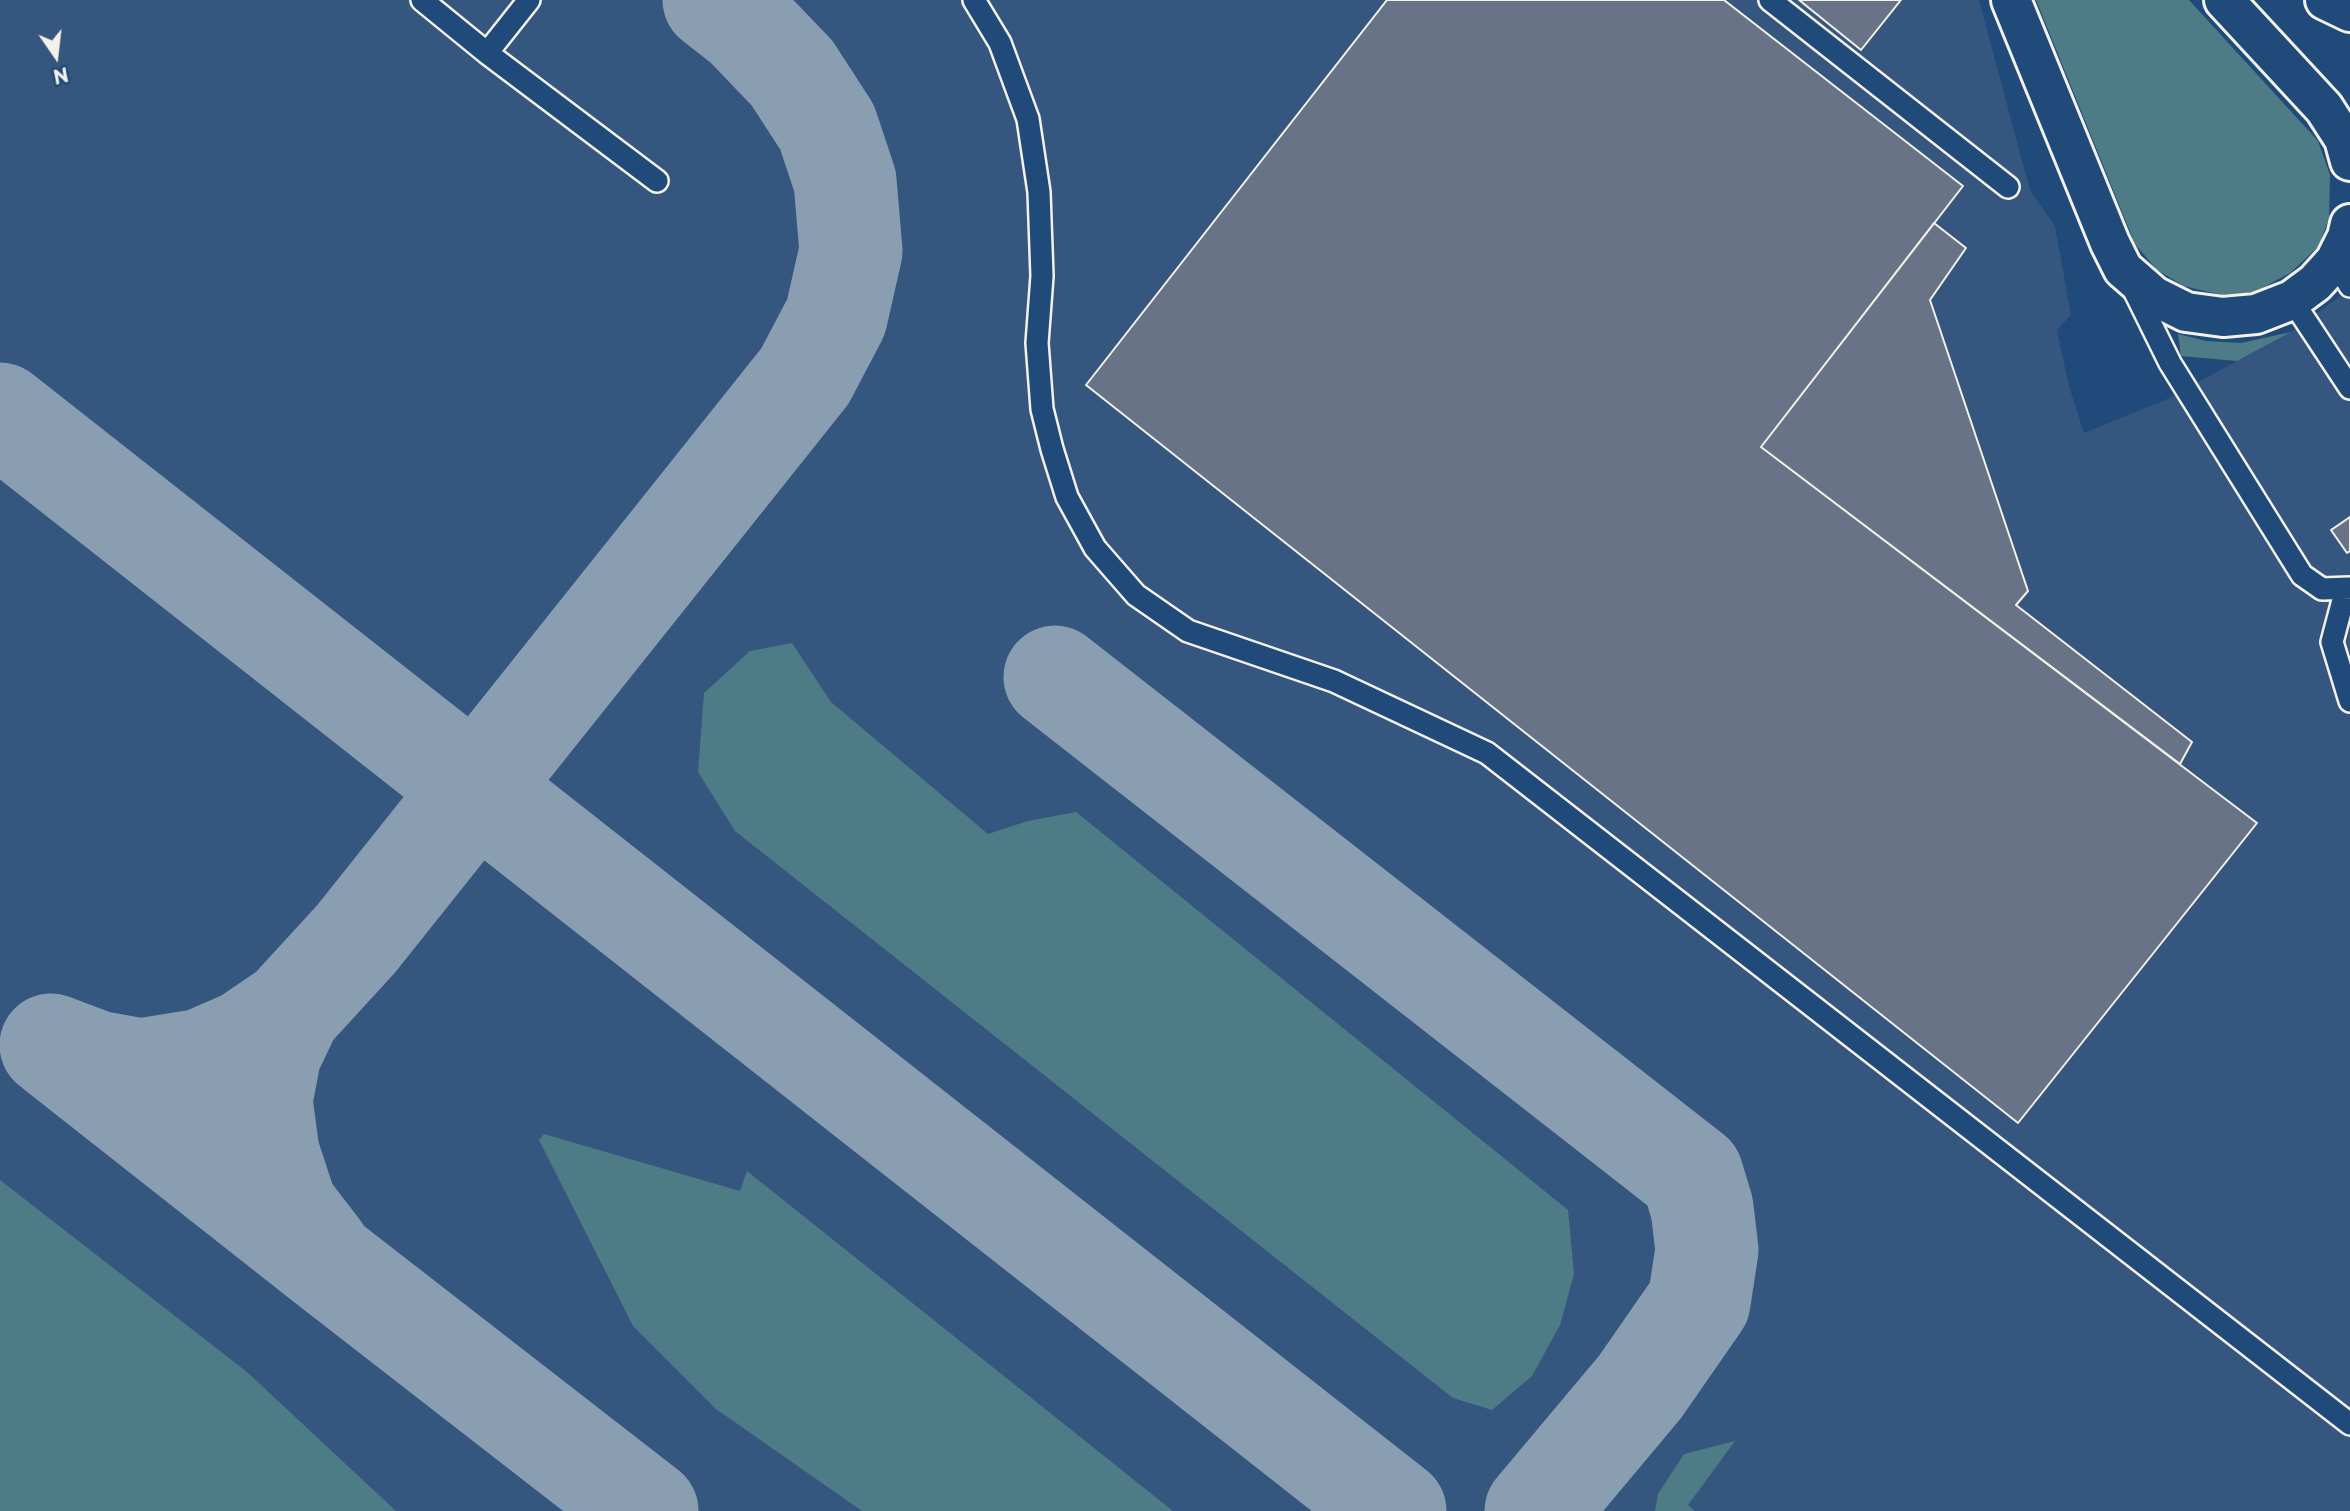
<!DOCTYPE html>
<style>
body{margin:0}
#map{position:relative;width:2350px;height:1511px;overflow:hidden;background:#1f4a7a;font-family:"Playpen Sans",sans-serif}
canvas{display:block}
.north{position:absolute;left:21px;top:21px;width:70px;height:70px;-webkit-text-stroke:5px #1f4a7a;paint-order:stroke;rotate:166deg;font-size:19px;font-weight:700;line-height:28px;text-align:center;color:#f4f1e8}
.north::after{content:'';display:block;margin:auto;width:24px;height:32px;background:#f4f1e8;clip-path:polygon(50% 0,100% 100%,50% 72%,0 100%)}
</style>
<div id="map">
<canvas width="2350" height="1511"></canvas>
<div class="north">N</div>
</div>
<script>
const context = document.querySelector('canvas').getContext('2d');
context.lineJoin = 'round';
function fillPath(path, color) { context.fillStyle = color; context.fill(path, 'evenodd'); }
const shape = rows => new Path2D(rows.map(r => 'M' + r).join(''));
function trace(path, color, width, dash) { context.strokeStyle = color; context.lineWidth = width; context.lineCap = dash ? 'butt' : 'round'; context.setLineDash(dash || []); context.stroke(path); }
const built = shape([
 [0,0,1979,0,2030,190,2055,226,2071,315,2057,330,2069,386,2084,433,2165,400,2291,332,2350,289,2350,1511,0,1511]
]);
const green = shape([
 [2036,0,2189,0,2318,141,2330,175,2329,218,2319,246,2290,273,2255,292,2222,295,2184,286,2157,270,2135,244],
 [2291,332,2237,361,2181,356,2178,334,2206,341,2241,343],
 [792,643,831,702,988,834,1028,821,1076,812,1568,1210,1574,1274,1560,1325,1532,1376,1492,1410,1453,1398,735,831,698,772,704,693,750,651],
 [544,1134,740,1191,747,1171,1173,1511,862,1511,716,1409,633,1326,539,1140],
 [0,1180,247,1372,396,1511,0,1511],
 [1735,1441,1688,1505,1695,1511,1655,1511,1658,1494,1684,1454]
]);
const taxiway = shape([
 [0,414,1395,1511],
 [1055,677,1692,1175,1702,1208,1707,1250,1699,1302,1640,1387,1536,1511],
 [290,1011,270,1053,261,1100,268,1153,286,1208,319,1251],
 [51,1045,96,1062,140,1070,202,1060,246,1041,290,1011,356,939,805,376,836,317,851,251,845,181,827,127,792,73,746,25,714,0],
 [56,1049,329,1264,647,1511]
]);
const building = shape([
 [1387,0,1724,0,1963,186,1761,447,2257,823,2018,1123,1086,385,1387,0],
 [1799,0,1901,0,1861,50,1799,0],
 [1934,223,1966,248,1930,300,2028,591,2016,605,2192,742,2180,764,1761,447,1934,223],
 [2350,517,2350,551,2347,553,2331,530,2350,517]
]);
const lane = shape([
 [422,0,487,53,529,0],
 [974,0,1000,43,1028,119,1039,192,1042,276,1037,343,1042,409,1052,449,1067,497,1095,548,1136,595,1188,631,1334,681,1487,753,2350,1424],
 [1770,0,2008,187],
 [487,53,657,181],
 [2335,261,2350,286],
 [2134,290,2170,363,2302,575,2322,589,2350,588],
 [2292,300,2350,388],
 [2346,589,2332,642,2350,701]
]);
const secondary = shape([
 [2011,0,2110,243,2123,269,2154,296,2186,312,2223,317,2256,314,2292,300,2315,283,2335,261,2347,237,2350,224],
 [2224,0,2324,108,2344,139,2350,161],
 [2325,0,2350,12]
]);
fillPath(built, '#35567e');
fillPath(green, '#4e7c86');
trace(taxiway, '#8a9eb1', 103);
fillPath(building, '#687387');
trace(building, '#f4f1e8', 2);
trace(lane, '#f4f1e8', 26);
trace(secondary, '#f4f1e8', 44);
trace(lane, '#1f4a7a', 21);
trace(secondary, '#1f4a7a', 38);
</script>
